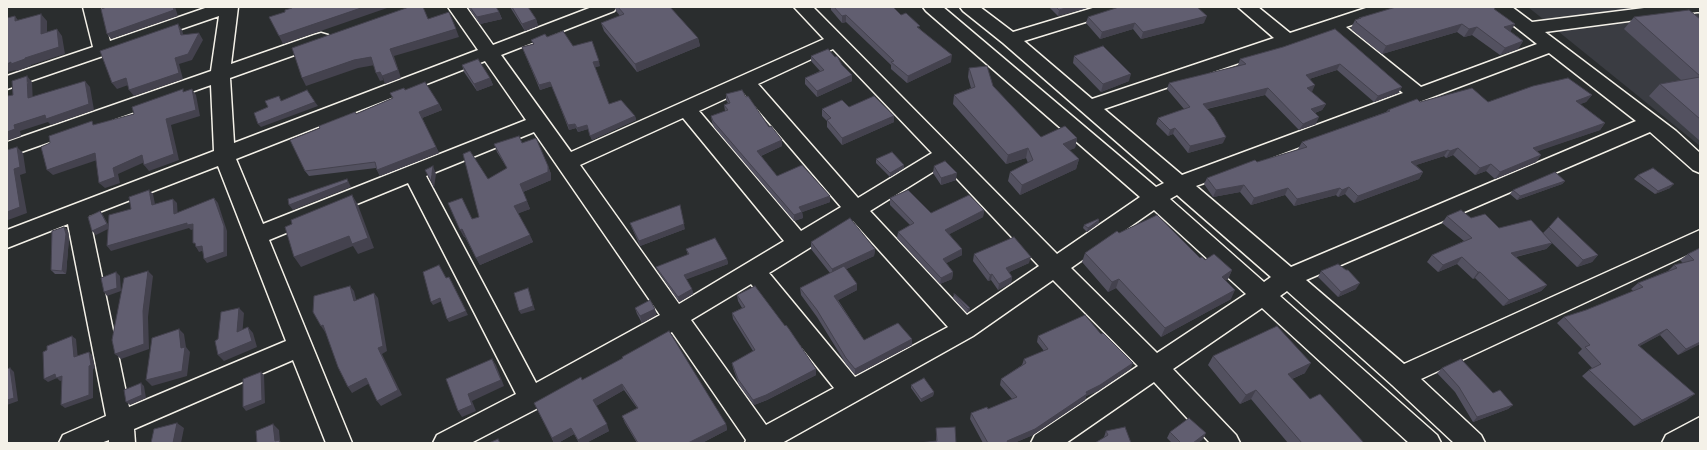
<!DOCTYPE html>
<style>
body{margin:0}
#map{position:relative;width:1707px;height:450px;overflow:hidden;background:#2a2d2e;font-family:Delius,sans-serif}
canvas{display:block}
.frame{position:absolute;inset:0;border:8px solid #f4f1e8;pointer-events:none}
</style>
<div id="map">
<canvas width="1707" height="450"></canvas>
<div class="frame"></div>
</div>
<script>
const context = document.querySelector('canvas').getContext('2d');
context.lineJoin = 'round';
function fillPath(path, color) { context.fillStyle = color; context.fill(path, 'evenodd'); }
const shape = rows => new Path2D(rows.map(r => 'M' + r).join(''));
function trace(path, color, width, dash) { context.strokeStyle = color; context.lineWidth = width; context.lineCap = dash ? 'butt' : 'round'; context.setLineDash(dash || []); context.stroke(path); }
const built = shape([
 [1528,7,1700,7,1700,146]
]);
const minor = shape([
 [83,7,101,7,110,41,208,7,238,7,231,64,314,35,321,33,328,35,330,39,328,43,230,78,234,143,478,50,448,7,466,7,493,45,592,7,617,7,614,11,501,55,571,152,824,39,794,7,813,7,1057,254,1140,197,926,11,923,7,943,7,1156,187,1164,183,1003,43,963,11,960,7,980,7,1013,32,1096,7,1124,7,1121,11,1024,41,1092,99,1274,38,1238,7,1258,7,1290,33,1369,7,1396,7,1393,11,1346,27,1421,87,1537,44,1495,11,1492,7,1512,7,1532,22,1652,7,1700,7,1700,12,1697,12,1545,32,1676,131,1700,153,1700,173,1693,170,1650,132,1306,280,1404,364,1700,230,1700,249,1421,379,1481,435,1485,443,1454,443,1392,385,1287,291,1280,296,1437,435,1441,443,1409,443,1262,308,1173,369,1236,435,1240,443,1210,443,1154,382,1066,443,1031,443,1035,435,1138,366,1053,280,973,336,782,443,745,443,746,440,672,332,540,407,471,443,433,443,437,435,516,394,408,183,269,240,352,443,326,443,293,360,134,429,135,443,109,443,109,440,101,443,59,443,63,435,106,416,68,224,7,248,7,230,214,151,211,85,7,157,7,142,211,71,219,16,7,89,7,76,93,47,83,7],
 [1330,32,1403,93,1182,175,1104,109,1330,32],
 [833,49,932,153,858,198,758,84,833,49],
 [1549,53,1636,121,1291,267,1196,186,1549,53],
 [485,61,526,120,263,224,236,159,485,61],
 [742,91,841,207,801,231,699,111,742,91],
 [683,118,784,241,679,304,580,165,683,118],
 [534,132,660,315,536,383,426,176,534,132],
 [944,165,1039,266,967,315,870,211,944,165],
 [218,166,286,341,129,407,89,216,218,166],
 [1177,195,1271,277,1264,282,1170,199,1177,195],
 [1154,210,1246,294,1157,353,1071,268,1154,210],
 [853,221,948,327,855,377,769,273,853,221],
 [751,284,834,388,766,425,691,320,751,284],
 [1700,417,1700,443,1662,443,1666,435,1700,417]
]);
const wall = shape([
 [468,7,496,7,499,12,502,19,480,24],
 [510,7,528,7,536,19,538,26,525,31],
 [615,7,670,7,698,38,700,46,637,72,604,31,601,23,620,16,616,11],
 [831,7,893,7,901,15,919,28,951,62,907,83,891,69,891,65,846,22,842,23,831,10],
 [1049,7,1090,7,1058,16],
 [1495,8,1494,10,1515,24,1510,31,1523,41,1518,49,1500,55,1472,35,1464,37,1457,32,1382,54,1352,30,1352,29,1351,28,1355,20,1359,19,1359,18],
 [1088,17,1204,23,1141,39,1133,29,1100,39,1086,23],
 [1634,17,1700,19,1700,141,1649,96,1660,84,1681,80,1624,29],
 [1335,29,1402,87,1398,93,1374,102,1337,70,1309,79,1312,92,1311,92,1326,104,1322,110,1315,113,1316,124,1299,130,1265,95,1207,109,1223,143,1188,153,1173,134,1168,136,1156,124,1158,118,1184,109,1167,89,1169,83,1239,66,1238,65,1240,59,1283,47],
 [547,37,573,46,600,66,595,67,609,104,635,116,636,120,592,140,588,129,578,132,576,128,569,130,552,86,540,90,522,47,533,44,531,40],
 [811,56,852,81,817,97,805,84,805,78,820,71,811,61],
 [1074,56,1129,81,1101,92,1073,63],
 [462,65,490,78,493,85,477,91,464,72],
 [969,68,993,86,1041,137,1077,138,1075,148,1069,150,1079,159,1076,169,1020,195,1008,181,1010,172,1028,163,1026,158,1006,164,953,104,954,95,971,88,968,77],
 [405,90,439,104,442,110,422,118,439,153,380,176,376,168,309,176,305,171,356,114,393,98],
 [726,94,746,97,782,146,761,156,777,176,830,196,830,202,802,212,803,218,794,221,714,127,712,122,711,116,725,111,724,105,728,103,726,100],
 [1592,95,1586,102,1580,104,1605,123,1600,130,1537,151,1541,155,1536,162,1495,179,1486,171,1475,175,1453,155,1446,158,1444,156,1416,165,1423,172,1419,179,1354,203,1345,194,1338,197,1336,195,1294,206,1285,195,1251,205,1240,192,1213,197,1204,184,1207,178,1299,150,1298,149,1302,142,1386,112,1388,110,1420,102,1488,102],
 [849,107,894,122,842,145,827,127,827,121,822,116,822,109],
 [522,143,548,166,551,174,551,180,523,192,530,209,518,213,533,242,480,265,465,237,464,237,472,219,479,217,488,179,507,168,497,152,494,144],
 [876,159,904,168,890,177,876,163],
 [934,166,956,180,941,185,933,173],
 [1638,175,1670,188,1655,194,1634,179],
 [1565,181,1562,184,1517,200,1510,194,1513,190],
 [890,198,931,213,984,210,983,217,949,234,962,249,962,255,946,263,953,272,952,279,940,284,897,238,898,232,910,225,890,205],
 [1447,216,1471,218,1499,228,1543,233,1549,227,1598,255,1592,262,1577,267,1552,243,1546,249,1516,257,1547,285,1541,291,1503,306,1475,278,1473,279,1457,264,1438,272,1427,262,1432,255,1464,241,1442,223],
 [1099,220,1098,224,1087,232,1083,228,1084,225],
 [630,223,685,229,640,246,632,228],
 [64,227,68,231,69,238,66,274,55,274,51,270],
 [1119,233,1200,258,1232,270,1228,279,1226,280,1231,299,1161,337,1116,288,1108,292,1082,262,1085,253],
 [811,242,875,249,874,256,846,269,857,284,857,290,838,300,864,340,912,339,912,345,855,375,846,364,817,317,801,295,800,288,830,273,811,249],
 [1700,248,1700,344,1678,355,1660,335,1639,346,1687,400,1634,426,1582,376,1589,370,1592,368,1578,353,1582,349,1557,323,1564,317,1586,310,1633,291,1631,289,1638,283,1668,271,1674,265,1683,263,1680,260,1688,254],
 [686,249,727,259,728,264,686,279,692,289,693,294,679,302,658,271,656,267,688,255],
 [974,254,1029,263,1009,272,1012,277,1011,283,998,290,991,280,988,281,973,261],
 [1321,271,1356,289,1338,297,1318,277],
 [954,294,970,308,969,311,967,313,953,298],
 [737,295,816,369,816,375,767,400,754,405,739,385,733,368,732,363,753,351,733,319,732,313,742,308,738,301],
 [635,308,655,309,656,315,642,323,637,314],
 [1101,334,1133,363,1130,369,1098,391,1086,396,1085,400,1033,435,1014,443,983,443,970,419,971,413,988,409,1012,399,1000,385,1001,379,1022,365,1024,359,1044,351,1037,342,1038,336],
 [1213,356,1305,373,1292,379,1310,399,1364,443,1288,443,1251,399,1240,404,1208,365],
 [623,358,726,424,727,430,702,443,637,443,625,423,622,416,637,408,624,390,596,406,609,431,586,443,579,443,574,434,558,443,554,443,534,403,582,380],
 [1442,368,1493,393,1513,405,1508,409,1473,422,1455,392,1437,373],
 [911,385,934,392,933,396,921,402,911,388],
 [936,428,956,443,936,441],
 [1106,431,1131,443,1104,437],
 [1170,432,1206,433,1202,440,1197,443,1172,443,1167,438]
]);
const shadedWall = shape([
 [173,7,175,7,178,16,111,39,107,34],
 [364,7,390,7,283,44,279,36],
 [1069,7,1090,7,1058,16,1059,10],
 [499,12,502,19,480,24,477,17],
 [41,14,47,21,47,41,41,34],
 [846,15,846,22,842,23,842,16],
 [15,16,20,23,15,21],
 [1207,16,1204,23,1141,39,1143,32],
 [536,19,538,26,525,31,522,24],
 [1135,23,1133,29,1100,39,1102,32],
 [178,24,182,30,185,41,181,35],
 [1462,24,1457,32,1382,54,1386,46],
 [1515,24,1510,32,1504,27],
 [1477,27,1472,35,1464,37,1469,29],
 [57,29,62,36,65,54,31,65,31,66,17,71,16,70,7,72,7,64,25,58],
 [456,29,459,37,394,56,401,78,385,84,382,76,390,49],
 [199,33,203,40,192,60,179,64,183,79,134,96,129,90,175,58],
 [698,38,700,46,637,72,635,64],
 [1523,41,1518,49,1500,55,1505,48],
 [952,55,951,62,907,83,908,76],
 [371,57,375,65,358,68,306,86,302,78,354,60],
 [599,61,600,66,595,67,593,62],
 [1340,64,1337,70,1303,81,1306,75],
 [380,72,384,80,380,81,376,73],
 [1131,74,1129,81,1101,92,1103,84],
 [852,75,852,81,817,97,817,91],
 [27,76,32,82,33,104,28,98],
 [126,78,131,84,117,89,112,83],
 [490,78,493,85,477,91,474,84],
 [85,81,90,87,94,110,51,125,48,122,20,131,21,136,7,141,7,132,14,125,45,115],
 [550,82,552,86,540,90,539,85],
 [1315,85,1312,92,1303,94,1307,88],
 [1402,87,1398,93,1374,102,1378,96],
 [1268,88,1265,95,1201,110,1203,104],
 [192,89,196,95,200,116,171,125,179,160,149,171,144,165,166,119],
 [1592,95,1586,102,1570,108,1576,101],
 [315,102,318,106,261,127,258,124],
 [439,104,442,110,422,118,419,112],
 [1326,104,1322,110,1308,115,1311,109],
 [635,116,636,120,592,140,590,136],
 [894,116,894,122,842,145,842,138],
 [1319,117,1316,124,1299,130,1303,124],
 [1605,123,1600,130,1527,155,1533,148],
 [575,124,576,128,569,130,568,125],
 [587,125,588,129,578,132,577,128],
 [1175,128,1173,134,1168,136,1170,130],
 [1226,137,1223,143,1188,153,1190,146],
 [1077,138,1075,148,1061,154,1063,144],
 [782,140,782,146,758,157,757,151],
 [17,147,23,153,26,173,20,175,27,213,8,220,7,220,7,212],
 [436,147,439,153,380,176,377,170],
 [1028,148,1026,158,1006,164,1008,155],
 [1458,148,1453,155,1446,158,1450,151],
 [1448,150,1444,156,1407,168,1411,162],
 [95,153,100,159,53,175,47,170],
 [142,155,147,161,118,174,120,183,105,188,99,183,113,168],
 [1541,155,1536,162,1495,179,1500,172],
 [1079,159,1076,169,1020,195,1022,185],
 [1491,164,1486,171,1475,175,1480,168],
 [904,165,904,168,890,177,890,173],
 [433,166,436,174,434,188,431,181],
 [548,166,551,174,551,180,523,192,520,184],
 [1423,172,1419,179,1354,203,1358,196],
 [957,173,956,180,941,185,941,178],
 [347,179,351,187,293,210,289,205],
 [1565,181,1562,184,1517,200,1520,196],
 [1674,184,1670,188,1655,194,1658,191],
 [1244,185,1240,192,1213,197,1216,190],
 [1349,187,1345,194,1338,197,1342,190],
 [1288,188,1285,195,1251,205,1254,198],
 [1340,188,1336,195,1294,206,1297,199],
 [149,190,153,194,156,209,152,205],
 [352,195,358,205,374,248,358,254,353,246,301,267,294,257],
 [830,196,830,202,800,213,799,207],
 [214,198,218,203,227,231,227,256,207,263,204,259],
 [173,199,177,203,178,218,174,214],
 [527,201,530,209,517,214,514,206],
 [680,205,685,229,640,246,639,241],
 [984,210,983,217,944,237,945,230],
 [100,211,103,215,110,228,96,235,92,231],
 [802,212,803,218,794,221,794,215],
 [1099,220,1098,224,1087,232,1088,228],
 [187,223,193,224,197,228,191,230,189,228,111,251,107,246],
 [64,227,68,231,69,238,66,274,62,271],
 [462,229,465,237,464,237,460,230],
 [530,235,533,242,480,265,476,258],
 [1552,243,1546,249,1506,259,1511,253],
 [202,246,205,250,199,252,196,247],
 [875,249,874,256,832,276,832,269],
 [962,249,962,255,943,265,943,259],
 [1598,255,1592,262,1577,267,1583,260],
 [1031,257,1029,263,1005,274,1006,268],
 [1462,257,1457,264,1438,272,1443,265],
 [727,259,728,264,685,280,684,275],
 [1232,270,1228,279,1218,286,1222,277],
 [148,271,153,276,148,317,149,349,121,359,115,354,143,311],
 [116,272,120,276,121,291,107,296,104,292],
 [953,272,952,279,940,284,941,278],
 [1478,272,1480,272,1475,278,1473,279],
 [992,274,991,280,988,281,990,275],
 [449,277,468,315,449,322,447,319],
 [1012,277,1011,283,998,290,999,284],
 [1119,279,1116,288,1108,292,1112,282],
 [1360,283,1356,289,1338,297,1341,292],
 [857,284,857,290,835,302,834,296],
 [1547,285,1541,291,1503,306,1509,300],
 [350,286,354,291,358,307,354,301],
 [528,288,535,310,521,314,519,311],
 [692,289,693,294,679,302,678,297],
 [1235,290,1231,299,1161,337,1165,328],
 [374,293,378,298,387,351,382,354,402,395,381,406,377,401,378,348],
 [440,298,442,301,433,305,431,302],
 [239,308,244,313,242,337,237,332],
 [970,308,969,311,967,313,968,309],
 [655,309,656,315,642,323,640,316],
 [323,325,327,330,325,332,321,326],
 [248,327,253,333,257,347,224,361,218,355],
 [179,329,184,334,186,347,190,352,187,376,152,386,146,380,181,348],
 [1667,329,1660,335,1631,351,1638,345],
 [72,336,76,339,78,360,74,357],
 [912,339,912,345,855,375,855,369],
 [1700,342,1700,344,1678,355,1686,349],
 [89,352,92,355,95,368,93,369,93,398,65,408,61,405],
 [492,359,496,365,504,386,472,401,476,411,462,417,458,411,468,394],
 [1133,363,1130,369,1098,391,1086,396,1085,400,1033,435,1014,443,1007,443,1007,441],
 [1311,363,1305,373,1282,383,1288,374],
 [10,368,14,372,18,401,7,405,7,408,7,400],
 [816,369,816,375,767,400,754,405,753,400],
 [261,372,264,375,265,403,246,411,243,407],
 [55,374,62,376,66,379,60,381,57,378,48,382,44,379],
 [366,378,370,383,352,393,348,387],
 [141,383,144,386,146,398,130,405,126,402],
 [622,384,624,390,596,406,593,400],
 [1256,390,1251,399,1240,404,1246,395],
 [934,392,933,396,921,402,921,399],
 [1695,394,1687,400,1634,426,1642,420],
 [1513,405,1508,409,1473,422,1477,417],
 [177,423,184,428,181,443,173,443],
 [273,424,279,430,280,441,282,443,278,443,275,441],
 [607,424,609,431,586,443,579,443,578,440],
 [726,424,727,430,702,443,688,443],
 [571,428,574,434,558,443,554,443,552,438],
 [1206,433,1202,440,1197,443,1193,443]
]);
const building = shape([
 [107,7,173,7,174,10,107,34,101,9,107,7],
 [291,7,364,7,279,36,269,17,285,12,285,10,292,8,291,7],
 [409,7,423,7,428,19,449,12,456,29,390,49,398,70,382,76,380,72,376,73,371,57,354,60,302,78,292,48,409,7],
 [470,7,496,7,499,12,477,17,470,7],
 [512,7,528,7,536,19,522,24,512,7],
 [618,7,670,7,698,38,635,64,601,23,624,14,618,7],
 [834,7,893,7,901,15,906,13,920,26,917,27,952,55,908,76,891,62,894,61,846,15,842,16,834,7],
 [1056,7,1069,7,1059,10,1056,7],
 [1119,7,1197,7,1207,16,1143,32,1135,23,1102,32,1088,17,1119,7],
 [1396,7,1493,7,1495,8,1494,9,1515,24,1504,27,1523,41,1505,48,1477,27,1469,29,1462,24,1386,46,1356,22,1357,22,1355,20,1361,18,1359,18,1396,7],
 [1689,10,1700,19,1700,76,1634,17,1689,10],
 [41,14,41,34,57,29,59,47,25,58,25,59,11,64,11,62,7,64,7,18,15,16,15,21,41,14],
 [178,24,181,35,199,33,188,54,175,58,179,73,129,90,126,78,112,83,100,51,178,24],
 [1335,29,1402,87,1378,96,1340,64,1306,75,1315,85,1307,88,1326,104,1311,109,1319,117,1303,124,1268,88,1203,104,1214,117,1226,137,1190,146,1175,128,1170,130,1158,118,1190,107,1169,83,1246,64,1240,59,1283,47,1335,29],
 [563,31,573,46,592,41,599,61,593,62,609,104,621,100,635,116,590,136,587,125,577,128,575,124,568,125,550,82,539,85,522,47,534,44,531,40,545,34,547,37,563,31],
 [1103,46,1131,74,1103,84,1074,56,1103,46],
 [828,49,835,57,837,56,842,65,852,75,817,91,805,78,824,70,811,56,828,49],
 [478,59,490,78,474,84,462,65,478,59],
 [987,66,993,86,1041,137,1065,126,1077,138,1063,144,1079,159,1022,185,1010,172,1033,160,1028,148,1008,155,954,95,975,87,969,68,987,66],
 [27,76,28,98,85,81,89,104,46,119,45,115,14,125,15,129,7,132,7,96,13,95,12,81,27,76],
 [1700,77,1700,119,1660,84,1700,77],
 [1568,78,1592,95,1576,101,1605,123,1533,148,1541,155,1500,172,1491,164,1480,168,1458,148,1450,151,1448,150,1411,162,1423,172,1358,196,1349,187,1342,190,1340,188,1297,199,1288,188,1254,198,1244,185,1216,190,1207,178,1255,160,1257,162,1307,147,1302,142,1390,111,1388,110,1417,99,1420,102,1472,88,1488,102,1533,86,1568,78],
 [425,82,439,104,419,112,436,147,377,170,375,162,305,171,290,140,320,128,319,126,355,112,356,114,393,98,390,93,404,88,405,90,425,82],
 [183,89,183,92,192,89,196,110,166,119,174,154,144,165,142,155,113,168,115,177,99,183,95,153,47,170,41,147,50,143,49,136,92,121,93,125,134,114,132,107,183,89],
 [307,90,315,102,258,124,254,113,268,107,265,101,279,96,281,101,307,90],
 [742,90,746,97,748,96,769,127,771,126,782,140,757,151,777,176,802,165,830,196,799,207,802,212,794,215,713,121,711,116,728,110,724,105,730,103,726,94,742,90],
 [874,96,894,116,842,138,827,120,831,118,822,109,842,100,849,107,874,96],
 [519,136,522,143,536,138,548,166,548,172,520,184,527,201,514,206,530,235,476,258,462,229,460,230,448,203,462,198,472,219,479,217,463,154,470,151,488,179,507,168,494,144,519,136],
 [17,147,20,167,14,169,20,207,7,212,7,150,17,147],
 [892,152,904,165,890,173,876,159,892,152],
 [945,161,957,173,941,178,934,166,945,161],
 [433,166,431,181,425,170,433,166],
 [1653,168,1674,184,1658,191,1638,175,1653,168],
 [1555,172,1565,181,1520,196,1513,190,1555,172],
 [347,179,348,182,289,205,288,199,347,179],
 [149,190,152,205,173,199,174,214,214,198,224,226,224,252,204,259,202,246,196,247,195,243,193,243,193,224,187,225,187,223,107,246,109,215,131,209,129,197,149,190],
 [908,190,931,213,969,195,984,210,945,230,962,249,943,259,953,272,941,278,898,232,914,223,890,198,908,190],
 [352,195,368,238,352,244,349,236,294,257,285,227,292,224,291,220,352,195],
 [680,205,684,224,639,241,630,223,680,205],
 [1461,210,1471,218,1485,214,1499,228,1531,220,1552,243,1511,253,1547,285,1509,300,1480,272,1478,272,1462,257,1443,265,1432,255,1472,238,1447,216,1461,210],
 [100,211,107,224,92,231,88,217,100,211],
 [1157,215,1200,258,1202,257,1205,260,1214,254,1232,270,1222,277,1235,290,1165,328,1119,279,1112,282,1085,253,1117,231,1119,233,1157,215],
 [1558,217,1598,255,1583,260,1549,227,1558,217],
 [850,218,875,249,832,269,811,242,850,218],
 [1098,219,1099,220,1088,228,1084,225,1098,219],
 [64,227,66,234,62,271,51,270,52,231,64,227],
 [1014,237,1031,257,1006,268,1012,277,999,284,992,274,990,275,974,254,1014,237],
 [715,238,727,259,684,275,692,289,678,297,656,267,689,254,686,249,715,238],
 [1700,248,1700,342,1686,349,1667,329,1638,345,1695,394,1642,420,1589,370,1601,364,1585,347,1590,345,1564,317,1586,310,1643,287,1638,283,1677,268,1674,265,1694,260,1688,254,1700,248],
 [1338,264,1346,270,1348,270,1360,283,1341,292,1321,271,1338,264],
 [439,265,446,278,449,277,466,311,447,319,440,298,431,302,423,272,439,265],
 [844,266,857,284,834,296,864,340,898,323,912,339,855,369,846,358,817,310,800,288,844,266],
 [148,271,143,311,144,344,115,354,112,340,124,278,148,271],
 [116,272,117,288,104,292,101,278,116,272],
 [350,286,354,301,374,293,383,346,378,348,398,390,377,401,366,378,348,387,338,367,323,325,321,326,313,312,314,296,350,286],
 [755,286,785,326,786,325,789,329,816,369,766,395,753,400,738,379,732,363,755,350,732,313,745,307,737,295,755,286],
 [528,288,533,306,519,311,514,293,528,288],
 [954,294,955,294,970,308,968,309,954,294],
 [650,300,655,309,640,316,635,308,650,300],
 [239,308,237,332,248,327,252,341,218,355,215,341,218,339,221,312,239,308],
 [1085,315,1101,334,1103,333,1133,363,1100,385,1086,392,1087,394,1035,429,1007,441,1008,443,988,443,971,413,987,407,988,409,1017,397,1001,379,1026,363,1024,359,1048,349,1038,336,1085,315],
 [1277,326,1311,363,1288,374,1310,399,1320,394,1364,443,1302,443,1256,390,1246,395,1213,356,1277,326],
 [179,329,181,348,185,347,182,371,146,380,152,338,179,329],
 [669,331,726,424,688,443,638,443,622,416,638,408,622,384,593,400,607,424,578,440,571,428,552,438,534,403,581,377,582,380,623,358,622,357,669,331],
 [72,336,74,357,89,352,91,365,89,366,89,395,61,405,62,376,56,378,55,374,44,379,43,352,47,350,47,346,72,336],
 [492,359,501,380,468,394,472,405,458,411,446,379,492,359],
 [1461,359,1493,393,1500,390,1513,405,1477,417,1459,387,1442,368,1461,359],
 [10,368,14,398,7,400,7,369,10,368],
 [261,372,262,400,243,407,243,379,261,372],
 [924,378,934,392,921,399,911,385,924,378],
 [141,383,142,395,126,402,124,390,141,383],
 [1189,418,1206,433,1193,443,1181,443,1170,432,1189,418],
 [177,423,173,443,151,443,154,429,177,423],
 [273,424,275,441,279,440,280,443,257,443,256,431,273,424],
 [955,427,956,443,919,443,937,441,936,428,955,427],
 [1125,427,1131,443,1095,443,1108,435,1106,431,1125,427],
 [498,439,500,443,489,443,498,439]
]);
fillPath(built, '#3a3c42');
trace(minor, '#f4f1e8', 3);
fillPath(minor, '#2a2d2e');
fillPath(wall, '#535160');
fillPath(shadedWall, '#44424e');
fillPath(building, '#615e70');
trace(building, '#44424e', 1);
</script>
